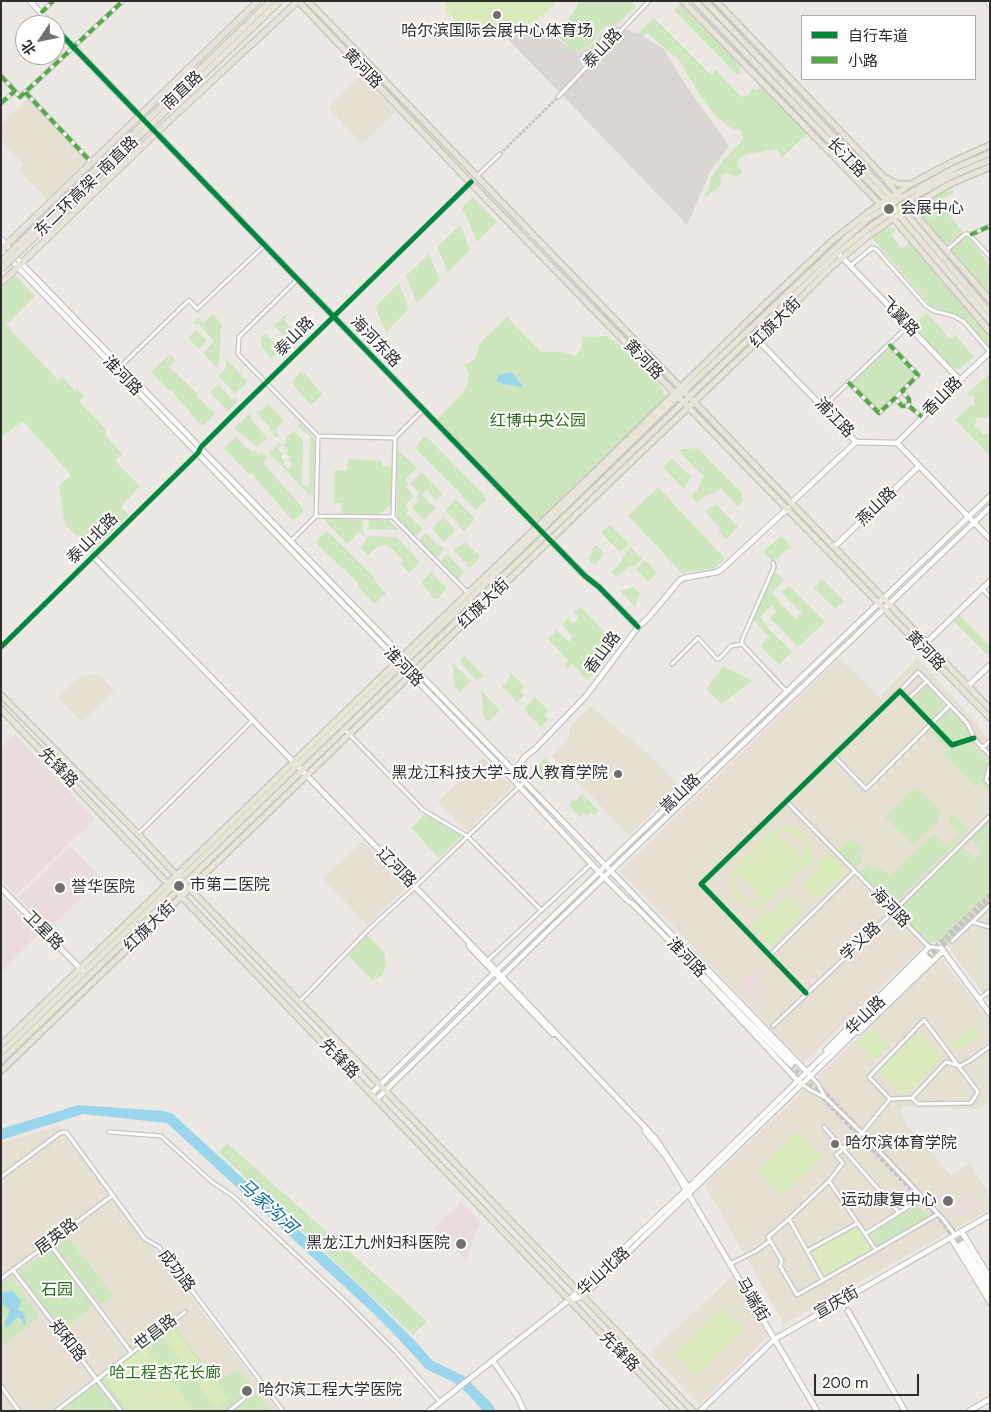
<!DOCTYPE html>
<meta charset="utf-8">
<style>
body{margin:0}
#map{position:relative;width:991px;height:1412px;overflow:hidden;background:#ece8e4;font-family:"DM Sans","Noto Sans SC",sans-serif}
canvas{display:block}
.frame{position:absolute;inset:0;border:2px solid #2e2e2e;pointer-events:none}
.legend{position:absolute;left:801px;top:15px;width:175px;height:65px;box-sizing:border-box;background:#fff;border:1px solid #ababab;margin:0;padding:6px 9px;list-style:none;font-size:15px;color:#2e2e2e}
.legend li{display:flex;align-items:center;gap:10px;height:25px}
.legend b{width:25px;border:1px solid #ababab}
.north{position:absolute;left:15px;top:15px;width:50px;height:50px;box-sizing:border-box;background:#fff;border:1px solid #ababab;border-radius:50%;rotate:236deg;font-size:14px;font-weight:700;line-height:20px;text-align:center;color:#2e2e2e}
.north::after{content:'';display:block;margin:auto;width:18px;height:22px;background:#706f6e;clip-path:polygon(50% 0,100% 100%,50% 72%,0 100%)}
.scale{position:absolute;left:814px;top:1374px;width:105px;height:22px;box-sizing:border-box;border:2px solid #2e2e2e;border-top:0;padding-left:6px;font-size:15px;line-height:18px;white-space:nowrap;color:#2e2e2e;-webkit-text-stroke:4px #fff;paint-order:stroke}
</style>
<div id="map">
<canvas width="991" height="1412"></canvas>
<div class="frame"></div>
<ul class="legend">
<li><b style="height:6px;background:#00873e"></b>自行车道</li>
<li><b style="height:6px;background:#54ab44"></b>小路</li>
</ul>
<div class="north">北</div>
<div class="scale">200 m</div>
</div>
<script>
const context = document.querySelector('canvas').getContext('2d');
context.lineJoin = 'round';
function fillPath(path, color) { context.fillStyle = color; context.fill(path, 'evenodd'); }
const shape = rows => new Path2D(rows.map(r => 'M' + r).join(''));
function trace(path, color, width, dash) { context.strokeStyle = color; context.lineWidth = width; context.lineCap = dash ? 'butt' : 'round'; context.setLineDash(dash || []); context.stroke(path); }
function label(font, color, halo, rows, align = 'center') {
  context.font = font + ' "DM Sans","Noto Sans SC",sans-serif'; context.lineWidth = 4; context.setLineDash([]); context.textBaseline = 'middle'; context.strokeStyle = halo; context.fillStyle = color; for (const [text, x, y, turn = 0] of rows) {
    context.save(); context.translate(x, y); context.rotate((+turn || 0) * Math.PI / 180); context.textAlign = isNaN(turn) ? turn : align; if (halo) context.strokeText(text, 0, 0); context.fillText(text, 0, 0); context.restore();
  }
}
const education = shape([
 [361,74,396,111,362,144,329,108],
 [28,99,88,162,47,200,19,170,24,165,1,141,1,124],
 [839,658,879,697,917,658,976,722,980,730,990,741,990,1002,944,941,926,943,804,1062,620,871],
 [98,673,114,690,81,722,58,697,79,678],
 [590,706,648,754,679,786,629,835,552,756,569,738,570,727],
 [483,757,512,787,467,831,438,801],
 [363,841,407,887,367,925,323,879],
 [941,958,990,1022,990,1101,980,1109,900,1107,906,1124,951,1175,971,1163,990,1198,990,1209,784,1324,705,1185],
 [60,1126,278,1411,1,1411,1,1142],
 [732,1276,768,1336,699,1405,650,1354]
]);
const medical = shape([
 [15,735,95,819,16,895,1,880,1,748],
 [70,846,101,878,49,929,18,897],
 [1,897,38,935,1,972],
 [754,972,760,978,751,986,762,997,757,1003,738,982,743,976,747,979],
 [946,1190,959,1204,973,1197,979,1205,959,1218,956,1217,937,1198],
 [461,1202,480,1222,466,1260,434,1228]
]);
const green = shape([
 [578,1,631,1,636,6,618,24,607,26,601,30,592,44,581,51,576,51,571,50,555,33,565,23,576,8],
 [682,3,740,65,739,66,741,72,737,75,674,10],
 [654,18,711,75,716,70,741,97,749,95,753,88,756,90,761,85,808,134,803,139,802,138,782,158,777,149,745,155,738,159,738,166,743,171,736,177,726,173,721,175,720,186,716,190,706,197,704,195,709,189,711,176,727,156,742,141,743,135,739,129,734,129,727,126,715,115,702,99,679,60,647,33,639,41,634,37],
 [952,188,954,193,941,199,940,202,963,233,947,245,918,212,918,208,920,204],
 [473,197,497,222,477,242,464,211,462,208],
 [460,225,470,250,448,272,437,247],
 [887,228,893,228,896,230,891,234,902,249,909,243,990,336,989,348,965,321,955,314,931,306,872,238],
 [966,237,968,237,987,261,990,277,990,294,951,249],
 [429,254,440,280,417,303,406,276],
 [15,275,35,296,6,325,58,380,62,377,75,391,77,389,84,396,79,401,107,431,104,434,122,454,115,461,140,486,122,505,122,508,129,515,92,552,65,524,59,486,71,475,23,421,1,437,1,289],
 [399,283,409,309,386,332,375,307],
 [287,313,288,315,283,319,297,334,290,341,274,326],
 [927,313,950,339,955,335,974,357,961,368,959,369,952,367,912,325],
 [213,314,223,326,221,329,219,362,216,367,203,353,214,341,198,324,195,325,193,323,199,318,203,323],
 [507,317,541,352,563,352,576,356,582,349,582,337,607,336,616,342,661,386,665,395,664,400,542,518,538,520,534,519,437,419,461,395,467,386,469,372,464,365,470,363,476,358,479,344],
 [196,330,207,341,199,349,188,338],
 [265,334,281,349,272,359,261,346,261,337],
 [888,347,915,375,878,411,851,383],
 [170,354,175,360,169,367,198,394,197,396,215,414,204,425,201,425,170,389,168,390,151,372],
 [226,359,248,382,235,393,218,376,226,368],
 [302,371,323,394,311,405,291,382],
 [990,373,990,415,984,419,977,417,974,427,980,429,982,435,990,433,989,455,955,420,971,405,974,405,974,396,970,396,968,393],
 [218,384,233,400,235,398,238,401,228,411,210,392],
 [268,404,284,421,275,430,279,435,276,438,272,434,270,427,257,414],
 [249,414,252,417,251,419,267,438,257,447,234,428],
 [301,423,315,440,313,495,310,496,270,454,270,452,279,443,282,444,278,449,283,455,281,457,285,461,283,464,288,469,293,464,288,459,290,457,286,453,288,450,283,445,287,441,285,438,294,431,303,440,302,485,309,486,310,437,298,426],
 [236,437,247,449,248,447,252,452,254,451,259,455,262,452,267,458,263,463,302,507,303,512,295,519,291,519,251,473,249,475,224,448],
 [424,437,427,437,486,497,486,500,476,510,415,448],
 [698,448,742,493,743,501,738,506,721,488,716,492,704,497,697,503,691,496,697,490,704,477,679,451,681,449],
 [397,449,417,468,405,480,409,485,406,487,414,496,405,505,409,510,406,513,423,529,415,536,397,517],
 [672,458,691,477,688,480,689,481,683,488,663,467],
 [348,459,382,461,382,466,389,466,392,469,391,505,380,514,344,514,341,511,342,503,334,503,335,470,347,470],
 [422,472,443,494,436,500,427,490,422,495,431,505,432,504,436,508,424,520,412,507,419,500,416,497,420,493,410,483],
 [658,487,725,559,715,568,682,573,628,516],
 [456,499,475,519,464,531,459,527,460,525,445,511],
 [716,504,738,527,726,539,719,532,720,528,705,512,712,506,713,507],
 [443,517,456,530,444,542,432,529],
 [325,518,362,520,364,537,359,532,347,544,325,521],
 [368,519,388,520,399,530,369,529],
 [610,525,629,544,620,552,601,533],
 [327,531,374,577,373,579,386,593,374,604,358,586,359,584,315,542],
 [426,533,439,546,440,545,445,550,438,556,435,556,420,541,420,539],
 [369,536,396,537,420,562,409,573,400,563,403,560,392,548,383,545,377,547,368,555,360,547],
 [781,536,791,546,774,562,763,552],
 [465,542,476,553,477,552,479,554,479,559,471,567,467,567,467,564,454,551],
 [596,545,605,554,594,565,587,558,593,552,591,550],
 [631,547,642,559,636,565,628,567,616,577,611,572,622,561,625,553],
 [447,554,464,572,458,579,441,562,441,560],
 [645,560,657,573,648,582,636,569],
 [773,570,784,580,772,593,780,601,779,602,796,619,802,613,782,593,789,586,825,622,798,647,770,618,777,611,772,605,760,617,767,625,766,626,792,652,779,665,760,646,769,637,752,618],
 [431,572,443,585,446,585,446,590,437,599,433,598,431,596,432,595,421,583],
 [822,579,844,601,835,609,814,588],
 [634,587,640,594,635,607,620,591],
 [581,607,615,643,610,649,608,647,592,665,597,670,587,680,589,682,573,665,567,669,565,666,569,661,548,639,557,630,569,642,573,637,562,625,568,618,574,623,579,618,574,612],
 [959,615,990,646,990,657,953,621],
 [465,656,483,675,477,681,459,661],
 [452,662,471,681,460,693,455,688],
 [723,666,752,681,721,704,706,689],
 [511,673,524,686,520,691,524,696,517,702,502,686,507,682],
 [926,687,929,687,944,705,932,719,930,720,913,700],
 [481,691,500,710,488,722,484,717],
 [535,697,548,710,544,715,548,720,541,727,524,710],
 [950,710,965,725,969,734,968,738,953,742,936,725,937,722],
 [933,728,952,747,971,741,978,751,988,759,984,780,990,786,990,793,980,782,975,787,944,754,948,750,936,737,934,738,929,733],
 [545,758,564,776,560,780,557,777,553,781,550,779,546,782,534,770],
 [918,788,942,813,938,817,938,821,913,845,885,817,909,792,914,791],
 [582,794,599,811,594,815,591,812,587,816,584,813,580,817,568,805,573,800,575,801],
 [425,814,462,836,439,858,411,828],
 [954,814,968,829,968,831,891,907,858,874,868,864,875,870,879,866,890,876,934,833,947,846,960,833,948,820],
 [990,819,990,901,946,943,944,941,926,943,895,911,962,846,975,859,983,851,970,839],
 [852,838,863,849,859,854,864,860,854,869,838,851],
 [367,935,384,952,386,964,383,974,373,981,348,955],
 [227,1143,271,1182,427,1321,413,1335,219,1152],
 [916,1205,930,1217,879,1247,871,1234],
 [66,1234,113,1295,101,1305,54,1244],
 [48,1250,52,1251,92,1303,92,1307,64,1329,60,1329,19,1275,20,1271],
 [10,1278,13,1279,40,1316,1,1347,1,1285],
 [173,1323,217,1383,238,1368,270,1411,55,1411]
]);
const pitch = shape([
 [444,1,556,1,548,11,526,28,512,33,497,36,473,34,448,22,455,20,444,9,448,7],
 [786,826,796,828,806,837,810,846,811,855,814,858,760,909,757,906,751,906,740,901,732,892,730,883,731,873,734,867,771,831],
 [785,832,791,832,802,840,805,845,804,856,802,862,763,899,802,859,777,834],
 [775,834,777,834,738,873,763,899,754,901,743,898,736,889,735,882,738,870],
 [829,852,847,871,817,900,802,886,820,868,817,864],
 [789,897,804,913,771,946,751,926,767,911,771,914],
 [974,1027,980,1035,956,1052,950,1044],
 [871,1028,889,1046,874,1060,856,1042],
 [919,1032,943,1058,904,1096,879,1070],
 [797,1132,822,1157,781,1196,757,1171],
 [859,1226,872,1249,821,1278,808,1254],
 [722,1308,742,1329,696,1376,675,1355],
 [174,1329,199,1361,187,1370,163,1338],
 [145,1347,194,1411,129,1411,104,1378],
 [204,1367,228,1399,216,1408,192,1376]
]);
const plaza = shape([
 [612,24,639,34,664,49,682,79,729,146,710,172,687,225,507,38,541,25,570,49,579,52,593,45,601,33]
]);
const water = shape([
 [511,372,524,387,504,384,496,381,498,375],
 [78,1105,164,1111,173,1114,364,1290,417,1343,433,1361,464,1376,492,1404,496,1411,483,1411,468,1394,453,1382,426,1369,395,1335,374,1314,167,1123,83,1114,1,1140,1,1129],
 [13,1291,21,1301,18,1310,23,1312,26,1324,25,1325,22,1319,18,1317,6,1328,4,1324,8,1317,9,1311,7,1307,1,1304,1,1293]
]);
const minorTunnel = shape([
 [500,154,558,97]
]);
const secondaryTunnel = shape([
 [926,956,990,895],
 [929,959,990,901],
 [791,1065,940,1219,960,1245],
 [808,1075,908,1180],
 [947,1222,963,1243]
]);
const minor = shape([
 [41,13,53,1],
 [1,76,15,91],
 [25,92,91,162],
 [558,97,649,1],
 [1,103,15,91,20,97,123,1],
 [477,176,500,154],
 [970,235,990,226],
 [947,250,965,234,969,234,990,257],
 [850,266,872,248,876,249,926,306,934,311,954,316,964,322,990,352],
 [297,280,239,337,238,354,318,436],
 [889,344,918,375,902,391,909,399,909,406],
 [122,365,189,300,197,309,264,246],
 [848,382,879,413,895,398,902,406,909,406,922,417],
 [895,398,902,391],
 [823,407,908,326],
 [395,438,423,410],
 [393,517,468,593],
 [291,541,316,516,318,436,395,438,393,517,316,516],
 [982,589,990,597],
 [742,644,742,640,774,567,773,563],
 [742,644,787,692],
 [1,647,198,453,201,447,230,418,470,183],
 [672,664,698,638,717,659,720,658,731,646,742,644],
 [900,691,918,672,967,723,976,741,990,755],
 [908,699,927,681],
 [345,730,423,810,467,836,541,910],
 [982,748,990,741],
 [833,755,866,789,950,705],
 [990,765,986,780,990,784],
 [786,801,929,947,941,948],
 [138,834,251,722],
 [415,887,524,782],
 [972,922,990,927],
 [952,941,990,905],
 [770,955,855,871],
 [486,962,591,864],
 [806,993,701,884,900,691,952,745,974,738],
 [979,999,990,991],
 [299,1002,370,928,413,889],
 [773,1026,893,912,990,816],
 [807,1072,818,1084,825,1097],
 [798,1081,810,1090,826,1098,862,1133,943,1219,955,1235],
 [890,1099,869,1077,924,1020,978,1092,971,1103,918,1104,912,1098],
 [824,1127,899,1213],
 [109,1132,161,1136,212,1182,233,1196,344,1300,396,1352,440,1402],
 [1,1177,60,1133,66,1132,145,1239,159,1247,283,1411],
 [829,1181,789,1219,768,1237,782,1261,780,1266,797,1295,876,1250],
 [938,1214,876,1250,829,1181,843,1163,836,1155,862,1133,890,1099,912,1098,946,1062,960,1066,971,1060,990,1046],
 [789,1219,807,1251,858,1223],
 [865,1234,922,1198],
 [49,1243,131,1352],
 [807,1251,823,1280],
 [730,1264,756,1251,770,1241],
 [13,1270,121,1411],
 [1,1279,113,1195],
 [1,1386,19,1411],
 [56,1411,185,1312],
 [229,1411,244,1399]
]);
const tertiary = shape([
 [30,1,52,25],
 [55,28,504,493,585,576,599,587,638,627],
 [838,253,960,380],
 [753,335,856,442,897,443,990,539],
 [897,443,960,380,990,352],
 [791,503,856,442],
 [834,547,919,466],
 [926,643,990,581],
 [968,686,990,665],
 [514,771,525,757,535,749,586,696,638,627,649,617,680,580,684,578,717,572,722,569,788,508],
 [1,888,83,971],
 [941,948,990,1014],
 [688,949,807,1072],
 [680,954,798,1081],
 [686,1190,817,1411],
 [848,1311,905,1411],
 [493,1361,517,1396,524,1411],
 [700,1411,775,1339,990,1215],
 [969,1411,990,1399]
]);
const secondary = shape([
 [988,1,990,5],
 [1,239,22,264,606,866,794,1062],
 [1,250,519,786,599,872,627,900,634,905,791,1065],
 [93,556,494,968,655,1138,688,1187],
 [469,946,553,1034],
 [859,1032,943,951],
 [826,1050,929,947],
 [372,1093,494,973,990,496],
 [377,1099,550,929,990,507],
 [645,1131,667,1158,686,1190],
 [962,1232,990,1278],
 [951,1238,990,1302],
 [963,1243,990,1287],
 [960,1245,990,1296],
 [571,1300,583,1296,828,1059,929,959],
 [429,1411,569,1300,686,1190,817,1062,845,1037,926,956]
]);
const primary = shape([
 [298,1,462,174,990,718],
 [308,1,990,709],
 [683,1,883,207],
 [695,1,889,203],
 [705,1,894,200],
 [716,1,884,177,899,196],
 [886,178,898,184,911,184],
 [908,206,990,300],
 [903,210,990,313],
 [897,213,990,321],
 [892,217,990,332],
 [1,695,138,834,179,878],
 [1,709,170,886],
 [188,887,380,1085,693,1411],
 [180,895,676,1411],
 [1,1045,468,593,604,463,759,310,832,241,870,211,911,184,952,162,990,145],
 [1,1053,678,397,843,241,868,219,901,198,955,168,990,153],
 [1,1061,838,253,874,224,919,194,951,176,990,160],
 [1,1071,609,483,764,335,828,270,868,236,904,211,950,184,990,167]
]);
const trunk = shape([
 [1,250,258,1],
 [1,283,155,134,298,1]
]);
const trunkBridge = shape([
 [1,261,271,1],
 [1,269,280,1]
]);
const quiet = shape([
 [41,13,53,1],
 [1,76,15,91],
 [25,92,91,162],
 [1,103,15,91,20,97,123,1],
 [970,235,990,226],
 [889,344,918,375,902,391,909,399,909,406],
 [848,382,879,413,895,398,902,406,909,406,922,417]
]);
const cycleway = shape([
 [55,28,504,493,585,576,599,587,638,627],
 [1,647,198,453,201,447,230,418,471,182],
 [806,993,701,884,900,691,952,745,974,738]
]);
const markers = [
 [497,15,5,"#706f6e"],
 [889,209,6,"#706f6e"],
 [618,774,5,"#706f6e"],
 [179,886,6,"#706f6e"],
 [60,888,6,"#706f6e"],
 [835,1144,5,"#706f6e"],
 [948,1201,6,"#706f6e"],
 [461,1244,6,"#706f6e"],
 [247,1391,6,"#706f6e"]
];
const poiNames = [
 ["哈尔滨国际会展中心体育场",497,32,"center"],
 ["会展中心",900,209],
 ["黑龙江科技大学-成人教育学院",608,774,"right"],
 ["市第二医院",190,886],
 ["誉华医院",71,888],
 ["哈尔滨体育学院",845,1144],
 ["运动康复中心",937,1201,"right"],
 ["黑龙江九州妇科医院",450,1244,"right"],
 ["哈尔滨工程大学医院",258,1391]
];
const streetNames = [
 ["泰山路",603,49,-47],
 ["黄河路",362,69,46],
 ["南直路",183,91,-43],
 ["长江路",846,158,46],
 ["东二环高架-南直路",87,187,-44],
 ["飞翼路",899,317,46],
 ["红旗大街",776,323,-45],
 ["泰山路",295,337,-45],
 ["海河东路",375,342,46],
 ["黄河路",643,360,46],
 ["淮河路",122,376,46],
 ["香山路",943,397,-45],
 ["浦江路",834,418,46],
 ["燕山路",877,507,-44],
 ["泰山北路",93,539,-45],
 ["红旗大街",484,604,-44],
 ["黄河路",925,651,46],
 ["香山路",603,653,-53],
 ["淮河路",403,667,46],
 ["先锋路",58,768,46],
 ["嵩山路",681,794,-44],
 ["辽河路",396,868,46],
 ["海河路",890,908,46],
 ["红旗大街",150,927,-44],
 ["卫星路",43,931,45],
 ["学义路",861,942,-43],
 ["淮河路",686,958,46],
 ["华山路",866,1016,-44],
 ["先锋路",339,1059,46],
 ["居英路",57,1237,-37],
 ["成功路",176,1271,52],
 ["华山北路",604,1272,-42],
 ["马端街",752,1300,59],
 ["宣庆街",837,1303,-30],
 ["世昌路",156,1333,-37],
 ["郑和路",67,1341,52],
 ["先锋路",619,1352,46]
];
const parkNames = [
 ["红博中央公园",538,422],
 ["石园",57,1291],
 ["哈工程杏花长廊",165,1374]
];
const waterNames = [
 ["马家沟河",267,1207,42]
];
fillPath(education, '#e6e0d3');
fillPath(medical, '#e9dcdb');
fillPath(green, '#cee6be');
fillPath(pitch, '#d9eabb');
fillPath(plaza, '#dad6d2');
fillPath(water, '#99d6ec');
trace(minorTunnel, '#c6c3c0', 3, [3, 1.5]);
trace(secondaryTunnel, '#c6c3c0', 4.5, [4.5, 2]);
trace(minor, '#c5c4c5', 5.5);
trace(tertiary, '#c5c4c5', 7);
trace(secondary, '#c5c4c5', 7);
trace(primary, '#c6c5c4', 8);
trace(trunk, '#c6c5c4', 8);
trace(minor, '#fcfcfb', 3);
trace(tertiary, '#fcfcfb', 4.5);
trace(secondary, '#fcfcfb', 4.5);
trace(primary, '#e8e4d6', 5);
trace(trunk, '#e9e2d6', 5.5);
trace(trunkBridge, '#c6c5c4', 8, []);
trace(trunkBridge, '#e9e2d6', 5.5);
trace(quiet, '#54ab44', 4, [8, 4]);
trace(cycleway, '#00873e', 5);
for (const [x, y, r, color] of markers) { const dot = new Path2D(); dot.arc(x, y, r, 0, 2 * Math.PI); context.fillStyle = color; context.fill(dot); trace(dot, '#fff', 2); }
label('16px', '#2e2e2e', '#fff', poiNames, 'left');
label('16px', '#2e2e2e', '#fff', streetNames);
label('16px', '#2c6e1b', '#fff', parkNames);
label('italic 18px', '#0d6fa3', '#fff', waterNames);
</script>
